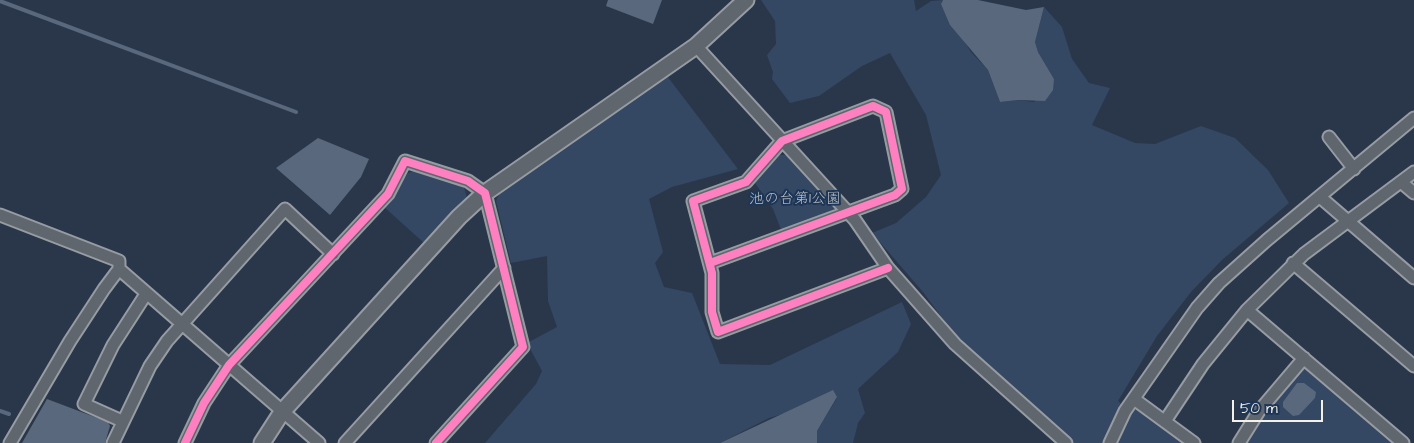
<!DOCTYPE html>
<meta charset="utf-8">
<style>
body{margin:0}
#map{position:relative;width:1414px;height:443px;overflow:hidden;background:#2a374a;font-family:"Architects Daughter",sans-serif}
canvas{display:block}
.scale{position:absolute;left:1232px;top:400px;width:91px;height:22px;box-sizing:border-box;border:2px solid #f4f1e8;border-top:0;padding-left:6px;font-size:15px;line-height:18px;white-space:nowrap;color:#f4f1e8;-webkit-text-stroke:4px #1d3557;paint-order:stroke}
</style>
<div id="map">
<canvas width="1414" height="443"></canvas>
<div class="scale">50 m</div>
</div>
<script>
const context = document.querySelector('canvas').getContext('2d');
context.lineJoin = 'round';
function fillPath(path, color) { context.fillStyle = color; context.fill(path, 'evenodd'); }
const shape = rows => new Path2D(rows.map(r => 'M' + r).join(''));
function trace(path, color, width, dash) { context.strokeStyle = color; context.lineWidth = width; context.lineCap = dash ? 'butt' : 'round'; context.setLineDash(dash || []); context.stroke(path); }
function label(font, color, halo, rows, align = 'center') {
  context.font = font + ' "Architects Daughter","Klee One",sans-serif'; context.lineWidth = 4; context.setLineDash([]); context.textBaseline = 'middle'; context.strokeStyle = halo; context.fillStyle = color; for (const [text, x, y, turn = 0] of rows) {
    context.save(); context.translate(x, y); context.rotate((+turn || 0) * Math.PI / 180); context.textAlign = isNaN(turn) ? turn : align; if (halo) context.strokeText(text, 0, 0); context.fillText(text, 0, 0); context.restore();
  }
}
const green = shape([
 [761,0,914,0,916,11,931,1,943,0,941,4,971,52,988,70,1000,102,1018,100,1034,102,1054,79,1038,52,1035,42,1044,7,1062,27,1072,59,1089,83,1110,88,1092,125,1135,143,1155,144,1201,126,1235,138,1268,170,1289,203,1222,260,1191,292,1157,336,1118,401,1130,412,1137,409,1183,443,1074,443,957,338,923,292,872,233,896,223,926,197,941,175,926,115,890,53,862,66,819,96,790,103,772,79,773,72,767,55,776,44,775,21],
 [664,72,738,169,672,187,649,199,663,252,655,263,664,287,692,293,720,364,770,365,902,302,911,324,898,352,858,389,865,413,858,423,853,443,817,443,817,431,837,398,769,418,720,443,485,443,536,384,542,371,527,343,557,327,548,301,547,256,511,263,496,201,499,194],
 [777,155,786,155,836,208,834,213,782,232,773,209,755,183],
 [414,171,464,187,467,198,424,243,383,206,408,173],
 [1300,369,1308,369,1395,443,1246,443,1274,401]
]);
const water = shape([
 [608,0,662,0,653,24,606,6],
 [943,0,978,0,1026,10,1044,7,1035,42,1038,52,1054,79,1053,90,1045,101,1018,100,1000,102,988,70,950,25,941,4],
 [318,138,369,159,361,177,330,215,276,168],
 [1297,383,1304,383,1316,392,1315,398,1299,415,1293,416,1283,407,1283,402],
 [833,390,837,397,817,431,817,443,720,443],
 [47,399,108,422,110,426,105,443,22,443]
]);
const stream = shape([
 [0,1,296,112],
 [0,411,9,414]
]);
const minor = shape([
 [696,46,855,220,888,268,955,344,1066,443],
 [1329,137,1354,169],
 [1401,182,1414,193],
 [1320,197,1414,278],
 [0,215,119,261,119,269,104,289,70,341,10,443],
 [710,263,895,195,902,189,886,112,873,106,782,141,746,182,693,201,712,273,712,312,718,332,888,268],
 [1293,263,1414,366],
 [119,269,319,443],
 [1247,310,1403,443],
 [1134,399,1194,443],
 [122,421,84,404,113,345,146,294],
 [1165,421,1203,364,1247,310,1304,254,1414,172],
 [113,443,150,366,167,341,285,209,333,254],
 [185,443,204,403,229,365,388,194,405,161,468,181,485,193,523,347,436,443],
 [345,443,504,268],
 [1110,443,1125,411,1197,308,1219,283,1267,240,1414,118],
 [1239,443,1259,411,1304,358]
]);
const tertiary = shape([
 [262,443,282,412,459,217,485,193,696,46,746,0]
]);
const cycleway = shape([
 [710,263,895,195,902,189,886,112,873,106,782,141,746,182,693,201,712,273,712,312,718,332,888,268],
 [185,443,204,403,229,365,388,194,405,161,468,181,485,193,523,347,436,443]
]);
const parkNames = [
 ["池の台第1公園",795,200]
];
fillPath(green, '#344763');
fillPath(water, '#59687d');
trace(stream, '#59687d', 4);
trace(minor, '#979ca3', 15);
trace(tertiary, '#979ca3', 19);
trace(minor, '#60666e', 11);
trace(tertiary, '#60666e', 15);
trace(cycleway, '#ff80c0', 8);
label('15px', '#bbbfc1', '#1d3557', parkNames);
</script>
